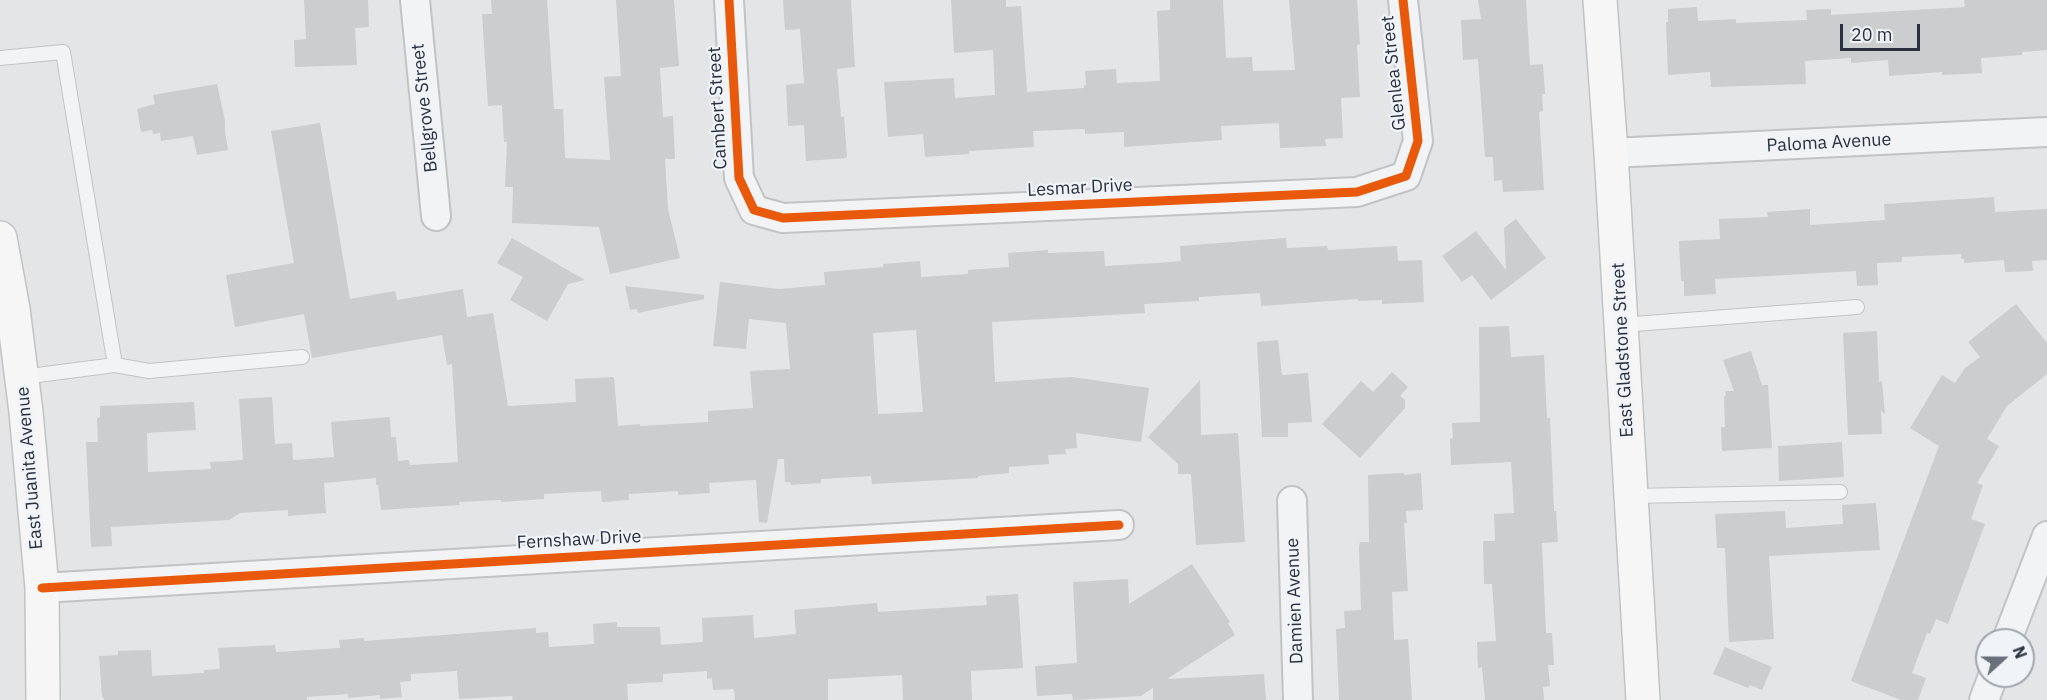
<!DOCTYPE html>
<style>
body{margin:0}
#map{position:relative;width:2047px;height:700px;overflow:hidden;background:#e3e5e7;font-family:"IBM Plex Sans",sans-serif}
canvas{display:block}
.north{position:absolute;left:1975px;top:628px;width:60px;height:60px;box-sizing:border-box;background:#f0f3f7;border:2px solid #a0a5ae;border-radius:50%;rotate:69deg;font-size:16px;font-weight:700;line-height:24px;text-align:center;color:#293141}
.north::after{content:'';display:block;margin:auto;width:21px;height:27px;background:#6a707b;clip-path:polygon(50% 0,100% 100%,50% 72%,0 100%)}
.scale{position:absolute;left:1840px;top:24px;width:80px;height:27px;box-sizing:border-box;border:3px solid #293141;border-top:0;padding-left:8px;font-size:18px;line-height:21px;white-space:nowrap;color:#293141;-webkit-text-stroke:4px #f0f3f7;paint-order:stroke}
</style>
<div id="map">
<canvas width="2047" height="700"></canvas>
<div class="north">N</div>
<div class="scale">20 m</div>
</div>
<script>
const context = document.querySelector('canvas').getContext('2d');
context.lineJoin = 'round';
function fillPath(path, color) { context.fillStyle = color; context.fill(path, 'evenodd'); }
const shape = rows => new Path2D(rows.map(r => 'M' + r).join(''));
function trace(path, color, width, dash) { context.strokeStyle = color; context.lineWidth = width; context.lineCap = dash ? 'butt' : 'round'; context.setLineDash(dash || []); context.stroke(path); }
function label(font, color, halo, rows, align = 'center') {
  context.font = font + ' "IBM Plex Sans",sans-serif'; context.lineWidth = 4.5; context.setLineDash([]); context.textBaseline = 'middle'; context.strokeStyle = halo; context.fillStyle = color; for (const [text, x, y, turn = 0] of rows) {
    context.save(); context.translate(x, y); context.rotate((+turn || 0) * Math.PI / 180); context.textAlign = isNaN(turn) ? turn : align; if (halo) context.strokeText(text, 0, 0); context.fillText(text, 0, 0); context.restore();
  }
}
const building = shape([
 [304,0,368,0,369,27,355,28,357,65,295,67,294,40,306,39],
 [491,0,547,0,554,109,563,109,565,158,610,160,604,77,621,76,616,0,674,0,679,66,660,68,663,117,673,116,675,159,665,159,668,209,680,258,610,274,599,227,512,223,513,187,505,187,507,142,504,142,502,105,488,106,482,14,492,14],
 [783,0,851,0,855,67,837,69,841,117,844,116,847,158,806,161,804,125,788,126,786,85,804,83,800,29,785,30],
 [951,0,1006,0,1006,7,1021,6,1027,92,1084,88,1084,86,1086,85,1085,71,1116,69,1117,83,1160,81,1157,11,1170,10,1170,0,1223,0,1226,58,1252,57,1253,71,1295,70,1289,0,1357,0,1360,44,1357,45,1360,97,1341,98,1343,138,1325,139,1326,146,1280,148,1279,123,1221,126,1222,140,1124,147,1124,132,1085,134,1085,129,1033,131,1034,147,969,151,969,154,925,157,923,134,888,137,884,82,954,78,955,98,995,95,993,50,954,53],
 [1478,0,1526,0,1530,65,1543,64,1545,94,1542,94,1543,111,1539,112,1544,190,1503,192,1502,180,1494,181,1493,157,1485,157,1478,59,1463,60,1461,20,1481,19],
 [1964,0,2047,0,2047,50,2022,52,2022,55,1981,58,1982,73,1942,75,1942,72,1889,76,1888,60,1851,63,1851,58,1805,61,1806,84,1711,87,1710,72,1668,75,1666,22,1668,22,1668,9,1697,7,1698,21,1736,19,1736,23,1807,20,1806,10,1831,9,1831,15,1965,7],
 [217,84,225,121,225,131,228,150,197,155,193,136,161,141,160,133,153,134,152,130,141,132,137,109,155,104,153,95],
 [320,123,350,299,395,291,397,300,463,289,467,317,493,313,508,406,576,402,575,379,614,377,618,426,640,424,640,426,708,422,708,411,753,408,750,371,790,369,786,323,749,319,746,349,713,346,720,282,779,289,825,285,824,272,883,267,883,264,920,261,921,277,968,274,968,270,1009,267,1008,253,1048,250,1048,253,1104,251,1105,266,1157,263,1181,261,1180,246,1286,238,1287,248,1327,246,1328,250,1397,246,1398,261,1422,260,1424,302,1382,304,1382,300,1358,301,1358,299,1261,306,1260,293,1199,297,1199,301,1144,304,1145,313,992,322,995,382,1072,377,1149,388,1141,442,1076,433,1077,448,1065,449,1066,454,1048,455,1049,464,1009,467,1009,473,978,476,978,478,872,484,871,476,821,479,821,483,791,485,790,482,785,482,784,459,778,459,767,523,759,522,756,480,709,483,710,493,678,495,678,491,629,494,629,500,602,502,601,491,544,494,544,499,501,502,501,500,459,502,460,505,381,510,378,485,376,485,376,478,324,483,326,513,288,516,288,510,240,513,229,520,111,527,112,546,91,547,86,442,98,442,97,418,100,417,100,406,194,402,196,430,147,433,148,472,211,469,210,462,243,460,239,399,272,397,275,444,292,443,293,460,334,457,331,422,390,417,391,437,396,437,398,461,409,460,410,465,458,462,452,364,447,365,442,335,312,358,304,314,235,327,226,275,294,263,271,131],
 [916,330,923,412,878,414,873,333],
 [1994,197,1995,212,2047,209,2047,260,2032,261,2033,271,2005,272,2004,260,1964,263,1964,259,1961,259,1961,254,1902,257,1902,262,1877,263,1878,285,1857,286,1856,271,1715,279,1716,294,1684,296,1684,281,1681,281,1679,241,1720,239,1719,219,1768,217,1767,212,1810,209,1810,225,1885,220,1884,204],
 [1516,219,1546,258,1491,300,1472,275,1462,282,1442,256,1476,231,1506,270,1504,228],
 [512,238,585,280,568,284,547,321,510,300,523,277,497,263],
 [625,286,704,295,704,299,638,313,637,309,630,310],
 [2016,304,2047,343,2047,374,2007,406,1987,439,1999,446,1977,483,1983,485,1971,519,1985,524,1948,624,1936,619,1930,634,1927,633,1912,673,1926,678,1918,700,1901,700,1851,681,1939,446,1910,428,1942,375,1955,383,1965,368,1980,357,1968,342],
 [1509,326,1511,357,1544,355,1547,418,1550,418,1554,511,1556,511,1558,542,1542,543,1546,633,1552,633,1554,665,1548,665,1550,686,1543,687,1544,700,1485,700,1482,667,1478,668,1477,642,1496,641,1492,584,1484,584,1483,541,1495,541,1494,514,1514,513,1511,462,1451,465,1450,439,1453,438,1452,423,1480,422,1479,327],
 [1877,331,1879,382,1882,381,1885,414,1881,411,1882,434,1848,435,1843,333],
 [1278,340,1282,375,1308,373,1312,422,1288,423,1288,437,1262,437,1257,342],
 [1751,351,1762,385,1768,385,1772,448,1722,451,1721,427,1725,427,1724,396,1726,396,1725,391,1734,391,1723,360],
 [1392,372,1408,387,1400,396,1405,400,1405,408,1360,458,1322,424,1361,381,1373,392],
 [1200,380,1201,435,1238,433,1245,542,1196,545,1191,474,1178,474,1178,464,1148,437],
 [1842,442,1844,477,1779,481,1778,446],
 [1404,473,1404,475,1421,473,1423,510,1406,511,1407,523,1404,523,1408,591,1392,592,1394,640,1408,639,1412,700,1339,700,1336,629,1345,628,1344,611,1361,610,1359,547,1360,542,1369,542,1368,475],
 [1876,503,1880,550,1769,556,1774,639,1729,642,1725,548,1717,548,1715,514,1785,511,1786,528,1843,524,1842,505],
 [1192,564,1230,622,1228,623,1235,635,1167,679,1264,674,1266,700,1153,700,1153,688,1141,696,1073,700,1072,694,1037,696,1035,666,1077,663,1073,582,1128,579,1129,604],
 [1018,594,1023,668,971,671,972,700,903,700,902,675,828,679,828,700,735,700,734,689,713,690,712,678,707,679,707,671,663,674,663,682,627,684,628,700,513,700,512,696,459,699,457,671,411,674,411,681,400,682,402,697,380,699,380,695,348,698,348,694,307,697,307,700,104,700,104,698,102,697,99,656,118,655,118,651,151,650,152,676,204,673,204,670,220,669,218,648,275,645,276,652,340,648,339,640,364,638,364,641,536,628,536,633,548,632,549,647,594,644,593,624,617,622,617,627,660,627,661,645,703,642,702,618,753,615,754,638,796,634,794,610,877,603,878,612,987,605,986,596],
 [1725,647,1772,667,1762,690,1750,685,1748,688,1713,674]
]);
const lane = shape([
 [0,58,63,52,115,365,22,377],
 [1621,325,1857,307],
 [115,365,149,371,302,357],
 [1631,496,1840,492]
]);
const street = shape([
 [415,0,436,216],
 [729,0,739,178,754,210,783,218,1357,192,1406,176,1418,141,1403,0],
 [1611,153,2047,132],
 [1292,501,1298,700],
 [42,588,1119,525],
 [2007,640,2047,536],
 [1984,700,1993,676]
]);
const secondary = shape([
 [1600,0,1611,153,1643,700],
 [0,238,13,309,26,412,42,588,43,700]
]);
const cycleway = shape([
 [729,0,739,178,754,210,783,218,1357,192,1406,176,1418,141,1403,0],
 [42,588,1119,525]
]);
const streetNames = [
 ["Glenlea Street",1394,73,-96],
 ["Bellgrove Street",425,108,-96],
 ["Cambert Street",718,108,-93],
 ["Paloma Avenue",1829,143,-3],
 ["Lesmar Drive",1080,188,-3],
 ["East Gladstone Street",1623,350,-93],
 ["East Juanita Avenue",30,468,-95],
 ["Fernshaw Drive",579,540,-3],
 ["Damien Avenue",1295,601,-92]
];
fillPath(building, '#cbcdcf');
trace(lane, '#c1c3c5', 16);
trace(street, '#c1c3c5', 32);
trace(secondary, '#c1c3c5', 36);
trace(lane, '#f2f3f4', 14);
trace(street, '#f2f3f4', 28);
trace(secondary, '#f6f6f7', 33);
trace(cycleway, '#e8590c', 9);
label('18px', '#293141', '#f0f3f7', streetNames);
</script>
